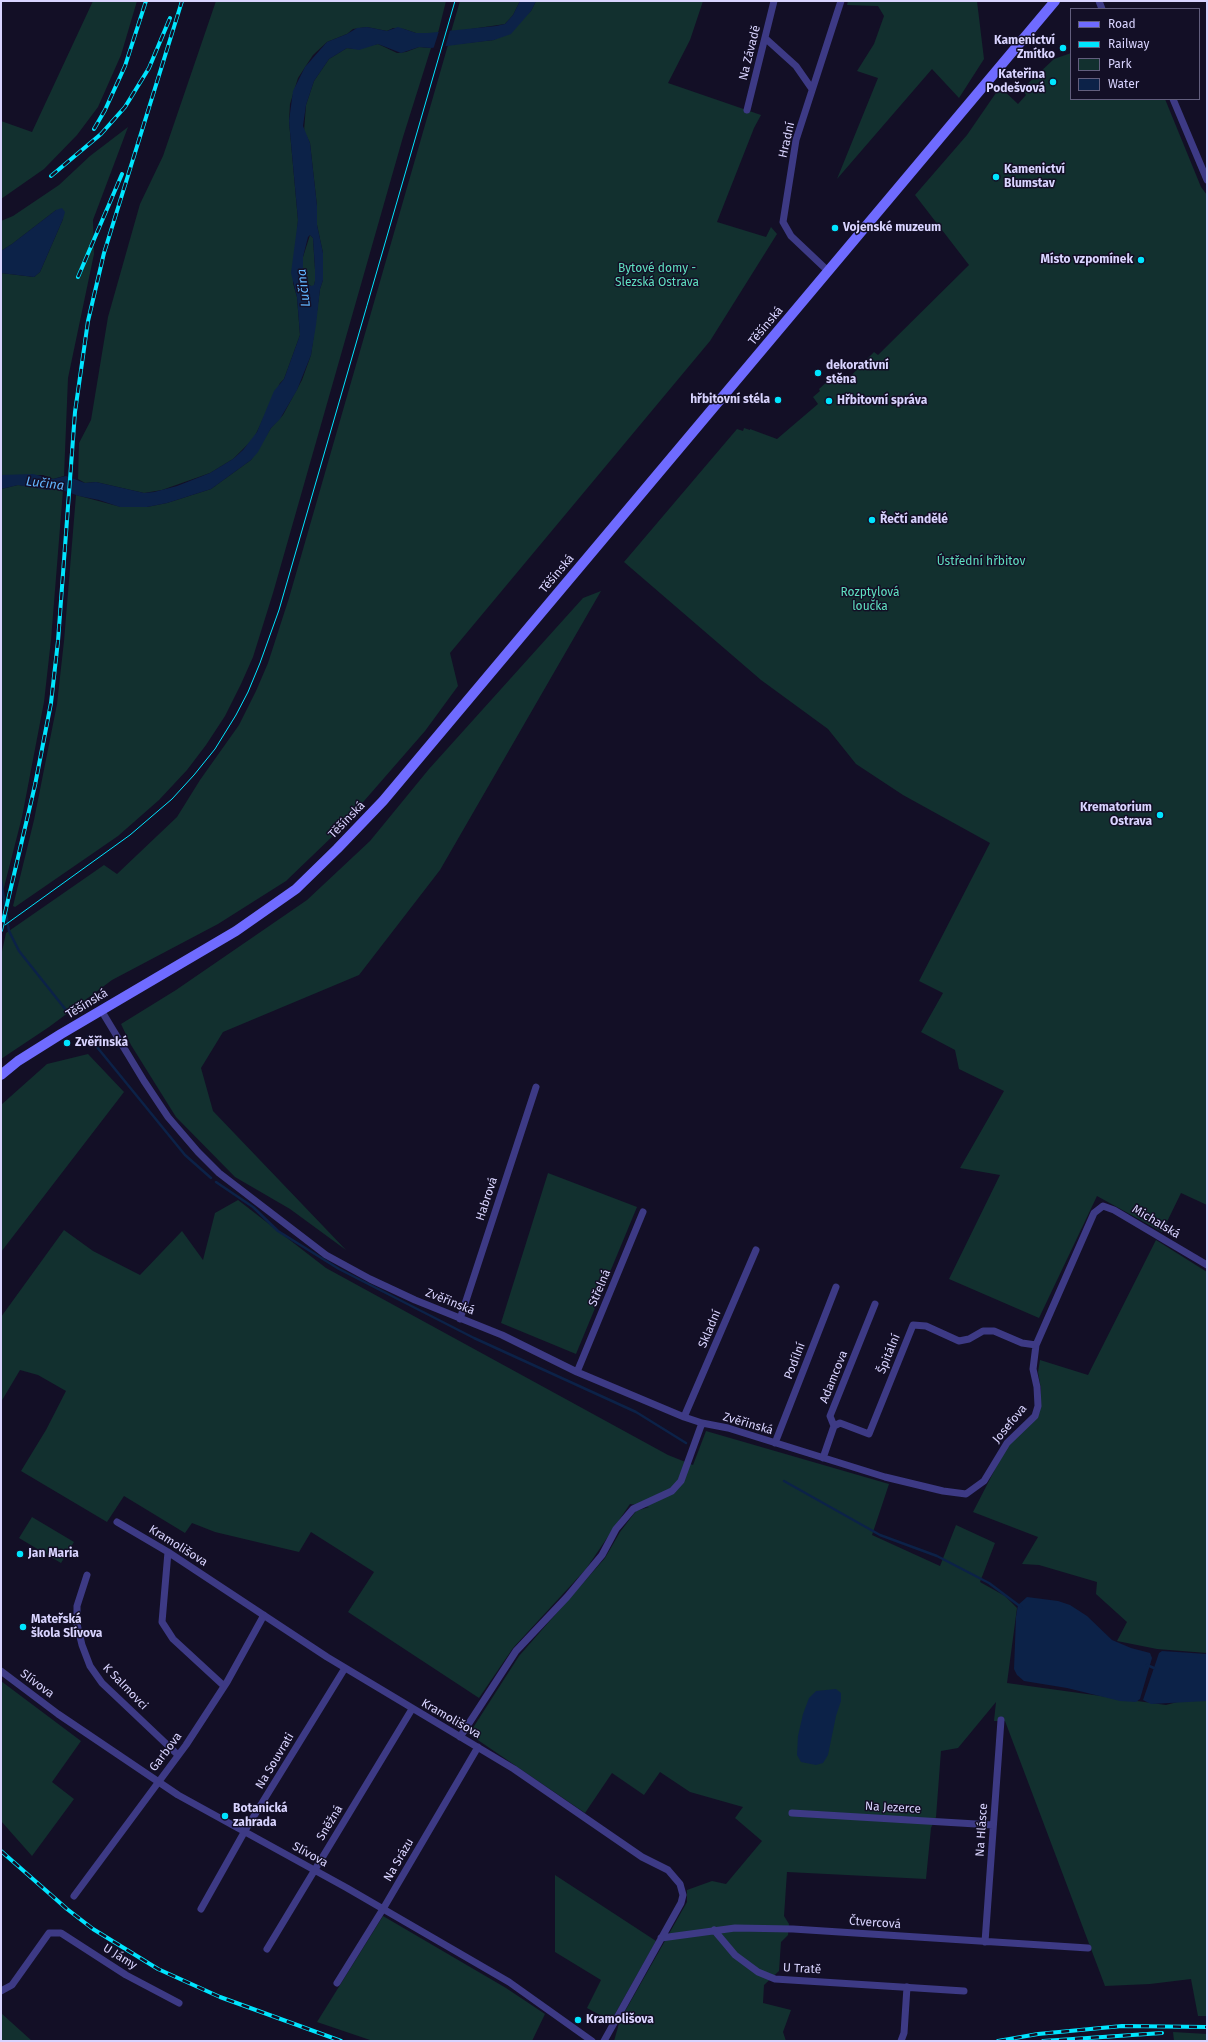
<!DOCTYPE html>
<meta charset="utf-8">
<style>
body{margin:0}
#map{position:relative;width:1208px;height:2042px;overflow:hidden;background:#130f26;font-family:"Fira Sans",sans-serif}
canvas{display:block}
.frame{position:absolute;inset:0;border:2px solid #d9d4ff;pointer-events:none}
.legend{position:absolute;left:1070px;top:8px;width:130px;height:92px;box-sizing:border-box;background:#130f26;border:1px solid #625e7d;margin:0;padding:5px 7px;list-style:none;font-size:12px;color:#d9d4ff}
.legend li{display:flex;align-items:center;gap:8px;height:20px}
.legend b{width:20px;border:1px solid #625e7d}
</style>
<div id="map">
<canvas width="1208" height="2042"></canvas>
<div class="frame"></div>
<ul class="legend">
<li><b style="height:5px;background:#6f6bff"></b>Road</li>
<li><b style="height:5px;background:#00e5ff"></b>Railway</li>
<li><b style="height:11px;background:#12302f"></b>Park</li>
<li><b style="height:11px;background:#0c2248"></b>Water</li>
</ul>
</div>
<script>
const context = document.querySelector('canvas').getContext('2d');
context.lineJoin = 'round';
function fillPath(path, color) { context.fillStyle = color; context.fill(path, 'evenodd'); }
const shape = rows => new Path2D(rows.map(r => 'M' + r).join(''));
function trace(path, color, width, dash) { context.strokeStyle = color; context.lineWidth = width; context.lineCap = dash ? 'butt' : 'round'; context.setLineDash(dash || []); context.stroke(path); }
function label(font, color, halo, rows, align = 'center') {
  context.font = font + ' "Fira Sans",sans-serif'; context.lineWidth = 3; context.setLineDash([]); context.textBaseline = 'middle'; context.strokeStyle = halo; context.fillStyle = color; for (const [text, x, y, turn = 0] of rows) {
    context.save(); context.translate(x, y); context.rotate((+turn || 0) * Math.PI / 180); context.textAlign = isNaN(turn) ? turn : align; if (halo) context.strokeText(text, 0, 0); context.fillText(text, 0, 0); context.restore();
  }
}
const green = shape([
 [93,1,137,1,121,55,98,107,77,135,44,169,1,199,1,121,32,132],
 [216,1,446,1,438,33,416,33,404,29,393,28,387,31,367,27,353,29,347,34,327,42,313,55,298,78,290,104,289,121,298,220,293,283,297,297,300,335,284,379,280,383,254,438,233,459,210,473,162,490,144,493,96,482,85,483,78,479,79,443,91,420,108,317,140,204,163,156],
 [460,1,520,1,513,15,505,24,451,32],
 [536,1,703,1,690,40,668,83,761,115,754,128,717,222,766,237,771,227,777,234,710,341,450,653,458,686,425,731,337,832,286,881,218,924,112,980,49,1027,1,1059,1,956,6,933,104,865,117,874,177,817,200,780,239,725,256,691,268,663,289,598,448,45,494,40,531,11],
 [848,1,977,1,984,59,959,98,932,69,837,179,878,78,857,71,874,44,884,16,878,6,847,5],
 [378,44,397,53,406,52,419,47,431,48,403,137,273,593,253,657,241,684,225,716,206,745,187,770,159,800,118,836,15,907,13,906,34,820,57,704,64,641,76,495,121,507,147,507,167,503,211,489,251,460,271,428,283,415,302,380,311,355,320,289,323,280,323,253,317,225,317,206,310,143,304,131,306,105,314,81,329,59,347,48,354,49],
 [1071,53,1071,99,1165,99,1201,187,1207,195,1207,1205,1181,1193,1162,1232,1097,1196,1039,1318,949,1279,1000,1175,960,1168,1004,1091,959,1069,955,1050,921,1032,943,993,919,981,990,843,903,795,856,764,828,729,761,680,624,562,737,429,743,431,744,428,750,430,750,429,777,439,818,404,813,397,820,391,819,389,830,379,834,383,838,379,843,384,874,352,878,355,969,265,915,195,967,135,1000,87,1018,104,1026,95,1022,89,1054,59],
 [128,127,93,220,94,254,68,378,64,476,53,479,43,475,1,475,1,273,34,277,40,272,63,219,56,210,12,244,1,251,1,221,13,216,59,185,90,156],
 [310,235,313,238,315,269,315,281,314,286,311,286,308,284,303,268,303,257],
 [18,485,63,490,51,640,44,702,22,817,1,899,1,489],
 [601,591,440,870,359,975,223,1032,201,1068,213,1111,346,1250,290,1209,235,1177,176,1117,131,1045,121,1024,176,990,307,900,370,841,429,769,583,598],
 [88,1054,124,1092,1,1252,1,1105,47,1064],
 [548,1173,637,1207,576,1354,501,1323],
 [238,1200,326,1268,668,1455,693,1465,706,1431,889,1484,872,1535,940,1566,956,1525,995,1543,980,1582,1005,1596,1017,1608,1007,1683,1166,1705,1207,1694,1207,2016,1198,2016,1191,1979,1150,1984,1105,1986,1005,1721,994,1721,996,1702,958,1748,941,1751,936,1817,931,1828,926,1879,787,1872,784,1916,789,1924,788,1935,781,1942,779,1971,764,1985,763,2003,791,2010,783,2032,786,2041,614,2041,620,2020,687,1902,687,1890,712,1881,726,1884,762,1841,735,1818,743,1807,690,1792,660,1772,644,1795,612,1773,585,1813,469,1734,519,1656,605,1558,620,1532,636,1511,649,1507,630,1504,586,1569,513,1648,479,1698,348,1612,374,1572,311,1532,299,1552,215,1532,192,1523,185,1533,124,1496,107,1522,21,1471,46,1430,66,1391,38,1375,20,1370,1,1402,1,1317,64,1230,93,1251,140,1275,182,1231,203,1260,215,1213],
 [1156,1240,1207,1272,1207,1653,1157,1649,1117,1641,1127,1622,1096,1594,1097,1582,1039,1565,1022,1564,1038,1537,973,1512,1007,1446,1039,1414,1041,1389,1038,1372,1040,1360,1088,1375],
 [32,1517,74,1542,61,1563,19,1538],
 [1,1681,81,1741,52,1782,74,1799,32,1856,1,1821],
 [555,1875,656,1941,611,2021,587,2008,601,1980,555,1952],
 [383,1916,506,1988,545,2014,532,2041,373,2041,317,2022],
 [1,2013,32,2041,1,2041],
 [1173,2032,1207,2034,1207,2041,1174,2041]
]);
const water = shape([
 [520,1,536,1,531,11,511,34,494,40,431,48,419,47,401,53,378,44,359,50,347,48,329,59,314,81,306,105,303,126,310,143,317,206,317,225,323,253,323,280,320,289,316,325,311,355,297,390,280,419,271,428,258,452,251,460,211,489,167,503,147,507,120,507,99,500,79,496,59,489,48,490,18,485,1,489,1,475,33,474,53,479,66,476,85,483,96,482,144,493,154,492,177,486,210,473,233,459,243,450,257,432,274,391,284,379,300,335,297,297,291,273,298,220,289,121,293,91,305,67,327,42,347,34,357,28,367,27,387,31,398,27,416,33,428,33,496,26,505,24,513,15],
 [310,235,313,238,315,269,315,281,314,285,311,286,308,284,303,268,303,257,308,237],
 [62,208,65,212,63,219,40,272,34,277,1,273,1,251,12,244,56,210],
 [1027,1597,1058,1601,1070,1605,1087,1616,1112,1640,1131,1648,1150,1653,1152,1658,1140,1699,1136,1702,1120,1701,1067,1688,1024,1681,1017,1675,1014,1669,1016,1617,1018,1605],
 [1162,1651,1207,1654,1207,1701,1151,1704,1143,1700,1159,1653],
 [836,1689,841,1693,841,1701,836,1716,828,1755,823,1763,816,1765,801,1762,797,1755,798,1736,803,1714,809,1698,816,1691]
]);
const pier = shape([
 [450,30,445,48,433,50,439,31]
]);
const stream = shape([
 [1,880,9,931,19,951,66,1010],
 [88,1036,185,1155,211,1178],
 [216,1182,253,1207,278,1231,339,1269,474,1338,636,1412,686,1443],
 [784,1481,880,1535,937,1556,989,1583,1021,1607],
 [1147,1665,1154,1668]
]);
const street = shape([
 [1099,1,1102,9],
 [765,38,796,66,812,89],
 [1173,99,1207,180],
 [747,110,774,1],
 [828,271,791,236,783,222,796,140,841,1],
 [101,1010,144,1081,168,1117,198,1152,219,1173,326,1255,370,1279,415,1300,502,1335,577,1372,684,1417,702,1423,728,1428,885,1477,943,1491,966,1494,984,1481,1007,1443,1035,1416,1038,1406,1037,1387,1033,1369,1036,1345,1094,1213,1103,1206,1114,1210,1207,1265],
 [460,1319,536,1087],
 [577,1372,643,1212],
 [684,1417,756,1250],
 [834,1426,840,1423,869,1434,913,1325,926,1326,959,1341,969,1339,983,1331,994,1331,1022,1343,1036,1345],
 [775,1443,836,1287],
 [823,1458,834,1426,830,1416,875,1304],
 [117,1522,168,1552,327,1657,514,1769,642,1857,668,1870,680,1884,683,1895,681,1903,604,2041],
 [168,1552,162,1622,173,1639,224,1686],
 [87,1575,77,1606,77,1624,82,1645,90,1666,102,1683,178,1755],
 [1,1671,58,1714,178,1795,347,1888,509,1982,592,2041],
 [460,1737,516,1651,567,1597,602,1555,616,1529,633,1509,672,1491,681,1481,702,1423],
 [792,1813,993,1825],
 [74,1896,186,1745,227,1682,264,1615],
 [201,1909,246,1829,345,1668],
 [714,1930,735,1955,758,1972,775,1979,964,1991],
 [661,1938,735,1928,793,1929,1088,1948],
 [985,1942,1001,1720],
 [267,1949,412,1709],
 [337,1983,383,1909,478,1747],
 [1,1991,12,1985,49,1933,61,1933,126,1975,179,2003],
 [901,2041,904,2033,907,1987]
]);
const secondary = shape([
 [1,1075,18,1061,61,1034,236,931,296,889,337,849,383,801,1055,1]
]);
const tram = shape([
 [5,925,130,835,172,799,194,775,215,749,236,715,248,692,260,663,279,610,455,1]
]);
const rail = shape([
 [94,129,105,110,125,66,146,1],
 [51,176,101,134,125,107,149,68,170,18],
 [78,277,122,174],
 [1,930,35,785,51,703,58,641,75,412,88,321,104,253,182,1],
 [1,1851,67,1909,93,1929,158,1969,220,1997,341,2041],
 [998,2041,1038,2034,1122,2026,1207,2027],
 [1043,2041,1162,2033]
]);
const markers = [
 [1063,48,4,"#00e5ff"],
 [1053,82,4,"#00e5ff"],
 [996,177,4,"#00e5ff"],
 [835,228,4,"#00e5ff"],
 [1141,260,4,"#00e5ff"],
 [818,373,4,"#00e5ff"],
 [778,400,4,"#00e5ff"],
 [829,401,4,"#00e5ff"],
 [872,520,4,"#00e5ff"],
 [1160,815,4,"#00e5ff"],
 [67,1043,4,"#00e5ff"],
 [20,1554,4,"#00e5ff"],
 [23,1627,4,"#00e5ff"],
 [225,1816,4,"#00e5ff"],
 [578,2020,4,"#00e5ff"]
];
const poiNames = [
 ["Kamenictví",1055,41,"right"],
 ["Zmítko",1055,55,"right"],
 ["Kateřina",1045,75,"right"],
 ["Podešvová",1045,89,"right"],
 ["Kamenictví",1004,170],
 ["Blumstav",1004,184],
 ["Vojenské muzeum",843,228],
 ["Místo vzpomínek",1133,260,"right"],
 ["dekorativní",826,366],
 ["stěna",826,380],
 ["hřbitovní stéla",770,400,"right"],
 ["Hřbitovní správa",837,401],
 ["Řečtí andělé",880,520],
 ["Krematorium",1152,808,"right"],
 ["Ostrava",1152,822,"right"],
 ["Zvěřinská",75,1043],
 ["Jan Maria",28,1554],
 ["Mateřská",31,1620],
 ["škola Slívova",31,1634],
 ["Botanická",233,1809],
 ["zahrada",233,1823],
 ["Kramolišova",586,2020]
];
const streetNames = [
 ["Na Závadě",750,53,-76],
 ["Hradní",787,140,-77],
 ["Těšínská",766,326,-50],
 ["Těšínská",557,574,-50],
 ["Těšínská",347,820,-46],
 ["Těšínská",87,1004,-31],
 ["Habrová",487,1199,-72],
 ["Michalská",1156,1222,31],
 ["Střelná",600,1288,-67],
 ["Zvěřinská",450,1302,22],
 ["Skladní",710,1329,-67],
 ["Špitální",889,1354,-68],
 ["Podílní",795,1361,-69],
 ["Adamcova",834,1377,-68],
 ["Zvěřinská",748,1424,16],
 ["Josefova",1010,1424,-50],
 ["Kramolišova",178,1546,32],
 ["Slívova",37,1684,37],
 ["K Salmovci",125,1687,46],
 ["Kramolišova",451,1719,30],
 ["Garbova",166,1752,-53],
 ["Na Souvrati",275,1761,-59],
 ["Na Jezerce",893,1808,3],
 ["Sněžná",330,1823,-59],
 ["Na Hlásce",982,1830,-86],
 ["Slívova",310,1855,29],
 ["Na Srázu",399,1860,-60],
 ["Čtvercová",875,1923,4],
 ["U Jámy",120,1957,32],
 ["U Tratě",802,1969,3]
];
const parkNames = [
 ["Bytové domy -",657,269],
 ["Slezská Ostrava",657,283],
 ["Ústřední hřbitov",981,562],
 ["Rozptylová",870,593],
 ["loučka",870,607]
];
const waterNames = [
 ["Lučina",304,288,-97],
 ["Lučina",45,484,7]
];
fillPath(green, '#12302f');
fillPath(water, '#0c2248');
fillPath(pier, '#130f26');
trace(stream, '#0c2248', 2.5);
trace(street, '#3d3a85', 7);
trace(secondary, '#6f6bff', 10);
trace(tram, '#00e5ff', 1);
trace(rail, '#00e5ff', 4);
trace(rail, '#130f26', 2.5, [8]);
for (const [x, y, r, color] of markers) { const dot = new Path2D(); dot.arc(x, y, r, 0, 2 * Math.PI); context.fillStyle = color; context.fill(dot); trace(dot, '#130f26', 1.5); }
label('bold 12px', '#d9d4ff', '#130f26', poiNames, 'left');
label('12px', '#d9d4ff', '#130f26', streetNames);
label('12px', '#5fe0c0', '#130f26', parkNames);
label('italic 13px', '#62b6ff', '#130f26', waterNames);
</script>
